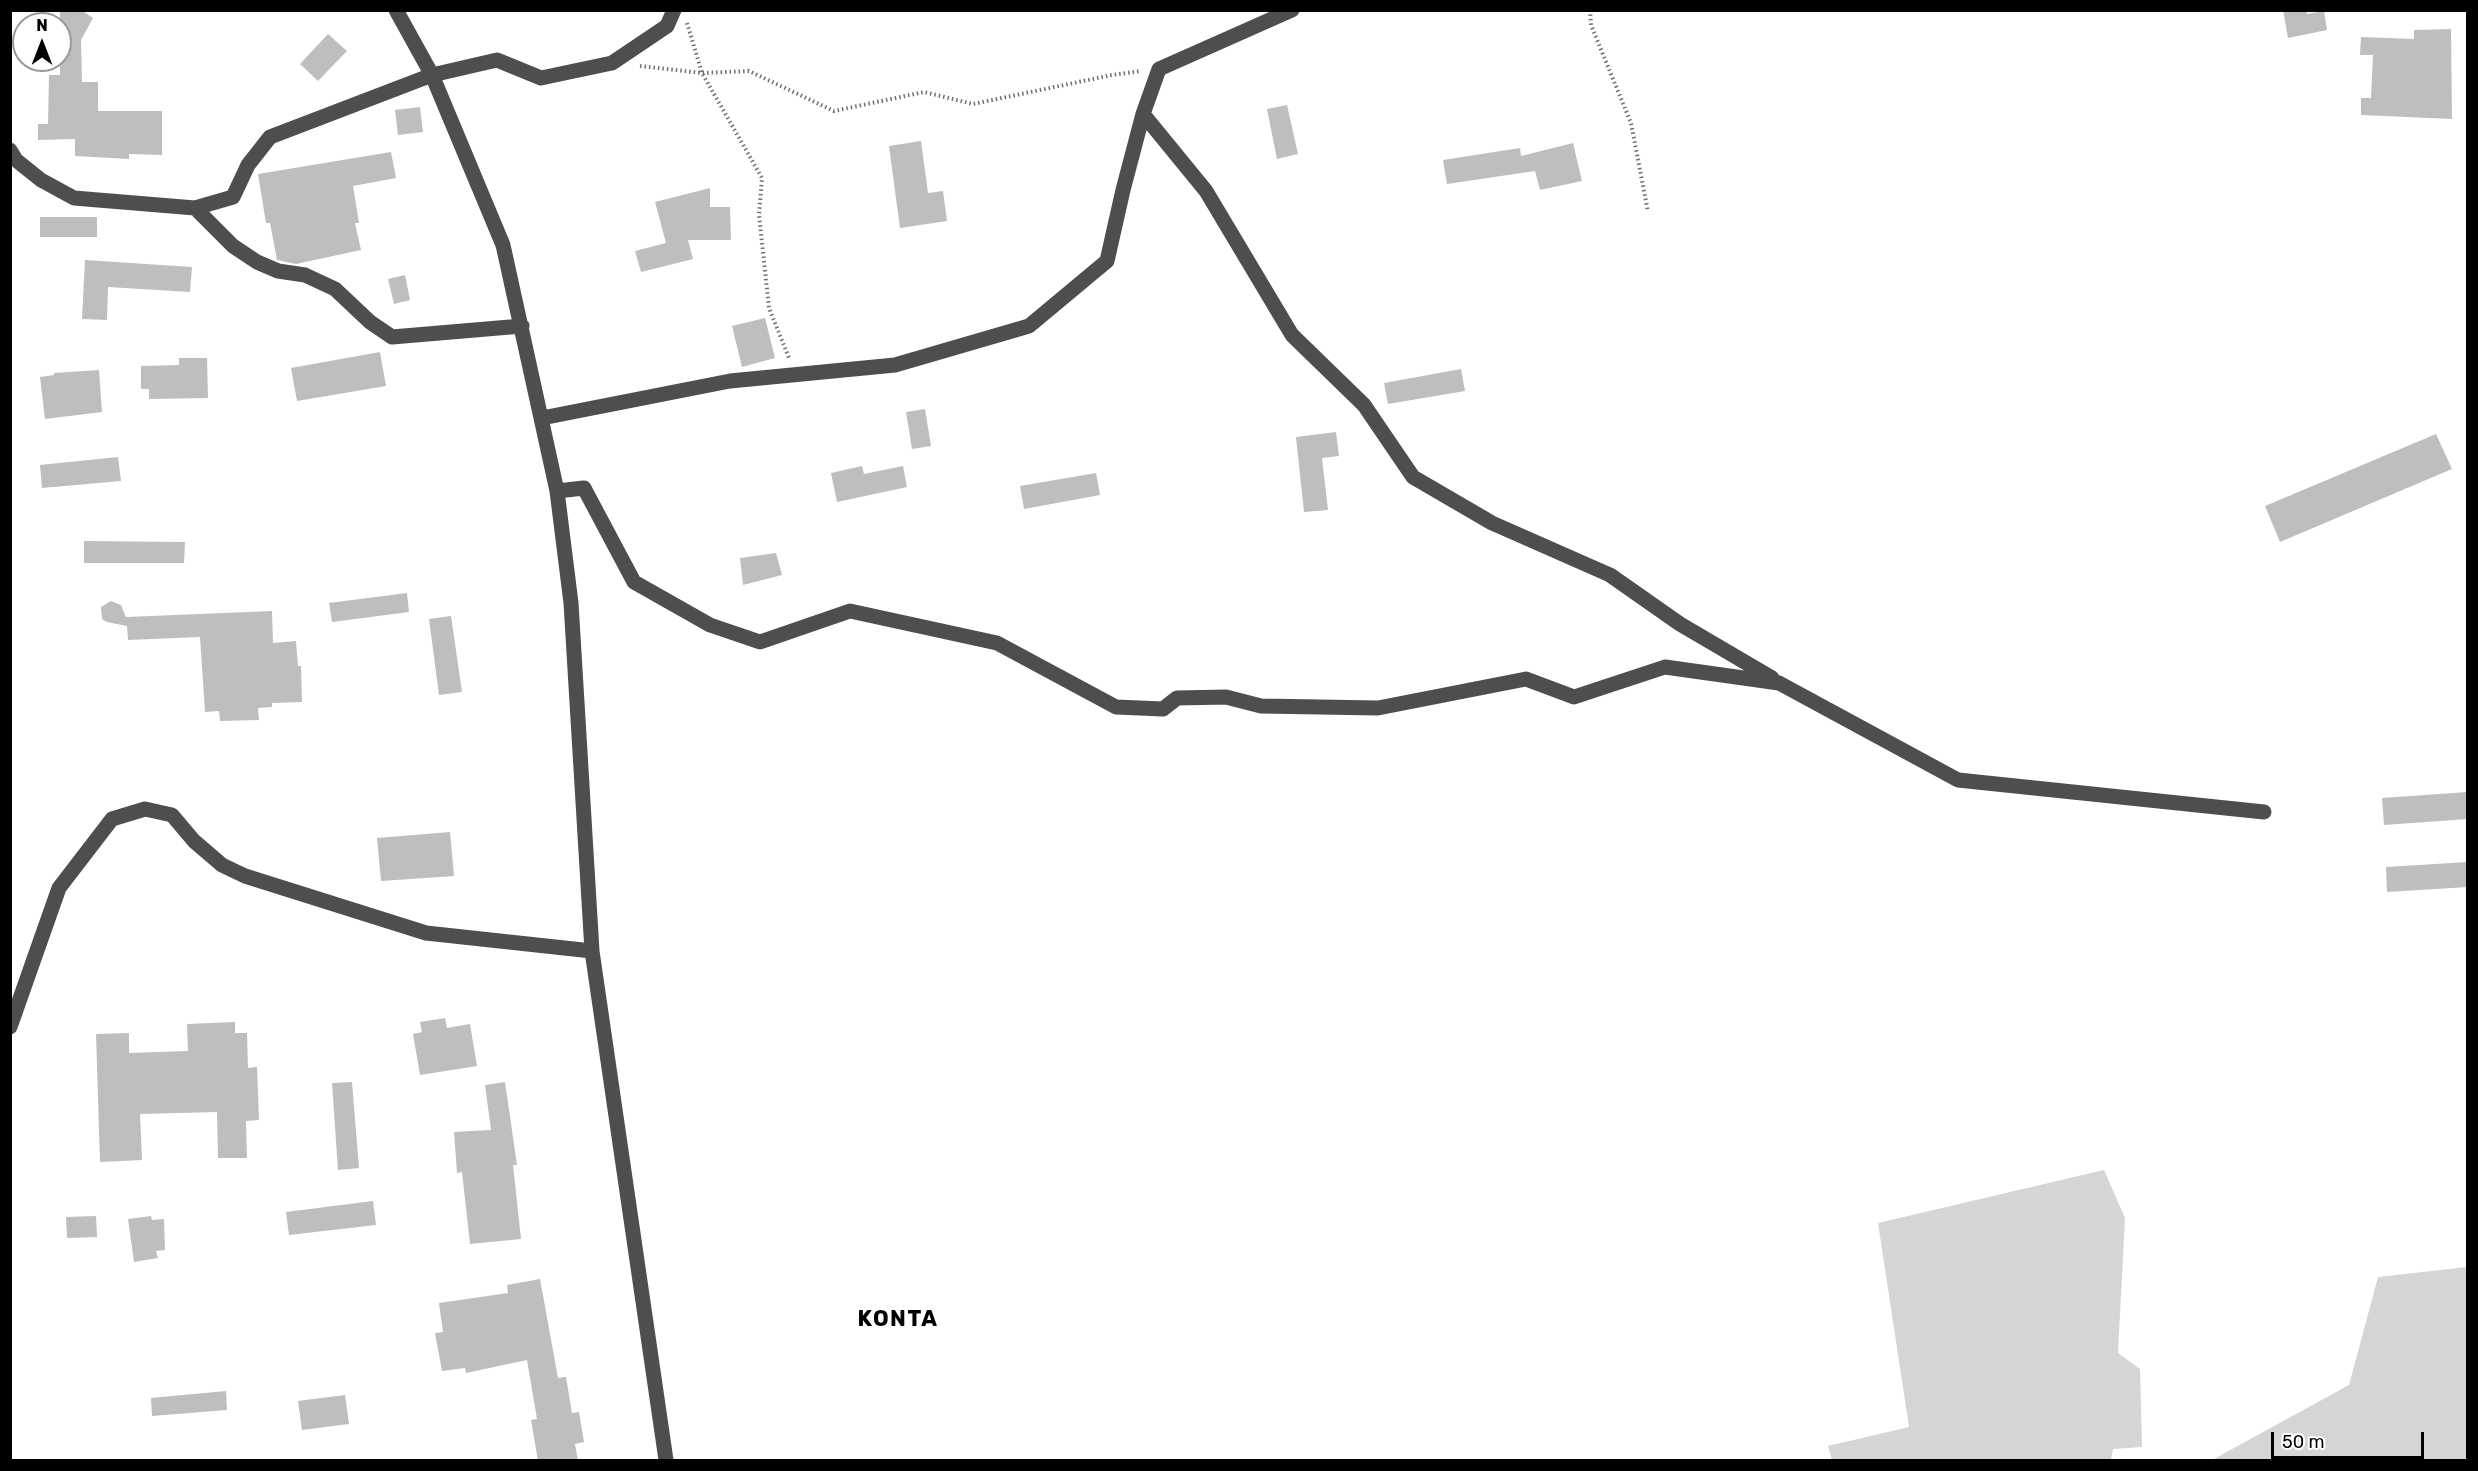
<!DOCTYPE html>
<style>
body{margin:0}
#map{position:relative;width:2478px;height:1471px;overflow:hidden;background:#fff;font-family:Rubik,sans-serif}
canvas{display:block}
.frame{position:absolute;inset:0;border:12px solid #000;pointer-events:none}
.north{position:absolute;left:12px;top:12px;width:60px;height:60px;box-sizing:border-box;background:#fff;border:2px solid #999;border-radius:50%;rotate:0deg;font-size:16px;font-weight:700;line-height:24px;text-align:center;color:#000}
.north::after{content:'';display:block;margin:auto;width:21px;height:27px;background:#000;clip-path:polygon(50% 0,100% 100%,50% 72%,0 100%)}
.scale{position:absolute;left:2271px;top:1432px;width:153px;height:27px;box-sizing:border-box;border:3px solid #000;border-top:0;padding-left:8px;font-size:18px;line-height:21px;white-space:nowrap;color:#000;-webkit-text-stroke:4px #fff;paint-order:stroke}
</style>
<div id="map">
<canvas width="2478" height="1471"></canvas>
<div class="frame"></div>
<div class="north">N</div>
<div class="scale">50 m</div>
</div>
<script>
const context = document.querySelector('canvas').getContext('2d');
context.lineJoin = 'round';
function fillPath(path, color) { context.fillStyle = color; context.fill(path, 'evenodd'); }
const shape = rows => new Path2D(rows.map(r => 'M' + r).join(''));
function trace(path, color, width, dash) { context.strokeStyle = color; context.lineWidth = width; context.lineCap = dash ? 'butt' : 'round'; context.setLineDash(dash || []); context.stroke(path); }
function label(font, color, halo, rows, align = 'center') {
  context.font = font + ' Rubik,sans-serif'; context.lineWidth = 4.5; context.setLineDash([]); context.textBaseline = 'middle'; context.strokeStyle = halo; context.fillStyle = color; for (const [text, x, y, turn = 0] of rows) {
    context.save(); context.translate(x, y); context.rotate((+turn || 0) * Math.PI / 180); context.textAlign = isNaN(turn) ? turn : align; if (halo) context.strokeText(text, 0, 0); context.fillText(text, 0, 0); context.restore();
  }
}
const green = shape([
 [2104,1170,2125,1218,2118,1353,2140,1369,2142,1447,2113,1449,2111,1460,1832,1460,1828,1446,1909,1427,1878,1223],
 [2467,1267,2467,1460,2212,1460,2349,1385,2378,1277]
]);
const building = shape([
 [60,10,81,10,93,18,81,40,82,82,98,82,98,111,162,111,162,155,129,154,129,159,75,156,75,139,38,140,38,124,48,124,49,75,60,75],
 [2283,10,2307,10,2307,14,2324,11,2327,30,2288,38],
 [2451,29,2452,119,2361,115,2361,98,2371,98,2373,55,2360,55,2361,37,2414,39,2414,30],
 [328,34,347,51,318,81,300,64],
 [1287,105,1298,154,1277,159,1267,109],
 [420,107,423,132,398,135,395,110],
 [921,141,928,193,943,191,947,221,900,228,889,146],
 [1573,143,1582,181,1540,190,1535,171,1447,184,1443,160,1520,148,1521,156],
 [391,152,396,178,353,186,359,223,355,223,361,250,296,264,277,260,270,223,266,223,258,174],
 [710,188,710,207,730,207,731,240,688,240,693,259,641,272,635,251,666,243,655,202],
 [40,217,97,217,97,237,40,237],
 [85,260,192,267,190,292,108,287,107,320,82,319],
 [405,275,410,300,394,304,388,279],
 [765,318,775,358,742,367,732,326],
 [380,352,386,386,297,401,291,368],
 [179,358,207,358,208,398,149,399,149,389,141,389,141,366,179,365],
 [1461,369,1465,391,1388,404,1384,383],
 [99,370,102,412,45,419,40,377,54,375,54,373],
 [925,409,931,446,912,449,906,412],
 [1336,432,1339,456,1322,458,1328,510,1304,512,1296,437],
 [2436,434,2452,469,2280,542,2265,506],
 [118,457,121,481,42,488,40,465],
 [862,466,864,474,903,466,907,487,837,502,831,473],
 [1096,473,1100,495,1024,509,1020,486],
 [84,541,185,542,184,563,84,563],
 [776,553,782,575,743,585,740,558],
 [407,593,409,612,332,622,329,603],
 [111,601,121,605,127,620,126,617,272,611,273,643,296,641,298,666,301,666,302,702,272,703,272,707,258,708,259,720,220,721,219,711,205,712,200,637,128,640,127,626,107,622,102,619,101,607],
 [451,616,462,692,439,695,429,619],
 [2468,792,2468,819,2384,825,2382,798],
 [450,832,454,876,381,881,377,838],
 [2468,862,2468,887,2387,892,2386,867],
 [445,1018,447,1028,470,1024,477,1066,420,1075,413,1034,422,1032,420,1022],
 [235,1022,235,1033,247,1033,248,1068,257,1067,259,1120,246,1121,247,1158,218,1158,217,1112,140,1114,142,1160,100,1162,96,1034,129,1033,129,1053,188,1051,187,1024],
 [352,1082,359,1168,338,1170,332,1083],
 [505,1082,517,1165,513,1165,521,1239,470,1244,462,1172,457,1173,454,1132,491,1130,485,1085],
 [373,1201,376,1225,289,1235,286,1212],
 [96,1216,97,1237,67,1238,66,1217],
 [151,1216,152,1220,164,1219,165,1250,156,1251,158,1258,134,1262,128,1219],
 [540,1279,558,1378,566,1377,572,1413,579,1412,584,1442,575,1444,578,1461,538,1461,531,1420,537,1419,527,1360,466,1373,465,1368,442,1371,435,1333,443,1332,439,1303,508,1293,507,1285],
 [226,1391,227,1410,152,1416,151,1398],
 [345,1395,349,1424,302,1430,298,1401]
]);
const path = shape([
 [1590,10,1591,25,1631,123,1648,212],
 [687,23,702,73,762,178,759,215,769,308,789,358],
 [640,66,702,73,749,71,834,111,924,92,973,104,1112,75,1141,71]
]);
const minor = shape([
 [396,10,432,75,503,245,557,491,571,603,592,951,666,1460],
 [1143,114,1206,191,1292,335,1364,405,1413,477,1492,523,1610,575,1680,624,1772,678],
 [10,150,16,160,41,180,74,198,195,208,233,246,257,262,278,271,305,275,335,289,370,322,392,337,522,326],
 [195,208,233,197,248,165,270,137,432,75,497,60,541,78,612,63,667,26,674,10],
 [542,418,730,381,895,365,1029,326,1107,261,1123,190,1143,114,1159,69,1292,10],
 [557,491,584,488,634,582,710,625,760,642,850,611,997,643,1116,707,1163,709,1177,698,1226,697,1261,706,1378,708,1526,679,1574,697,1665,667,1779,683,1958,780,2264,812],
 [10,1027,59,888,112,819,145,809,172,815,194,841,222,865,245,876,426,933,592,951]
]);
const districtNames = [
 ["KONTA",898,1320]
];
fillPath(green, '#d5d5d5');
fillPath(building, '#bebebe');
trace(path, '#707070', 4, [1.5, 3]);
trace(minor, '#4e4e4e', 15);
context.letterSpacing = '1.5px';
label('bold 22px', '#000', '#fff', districtNames);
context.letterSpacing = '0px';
</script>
